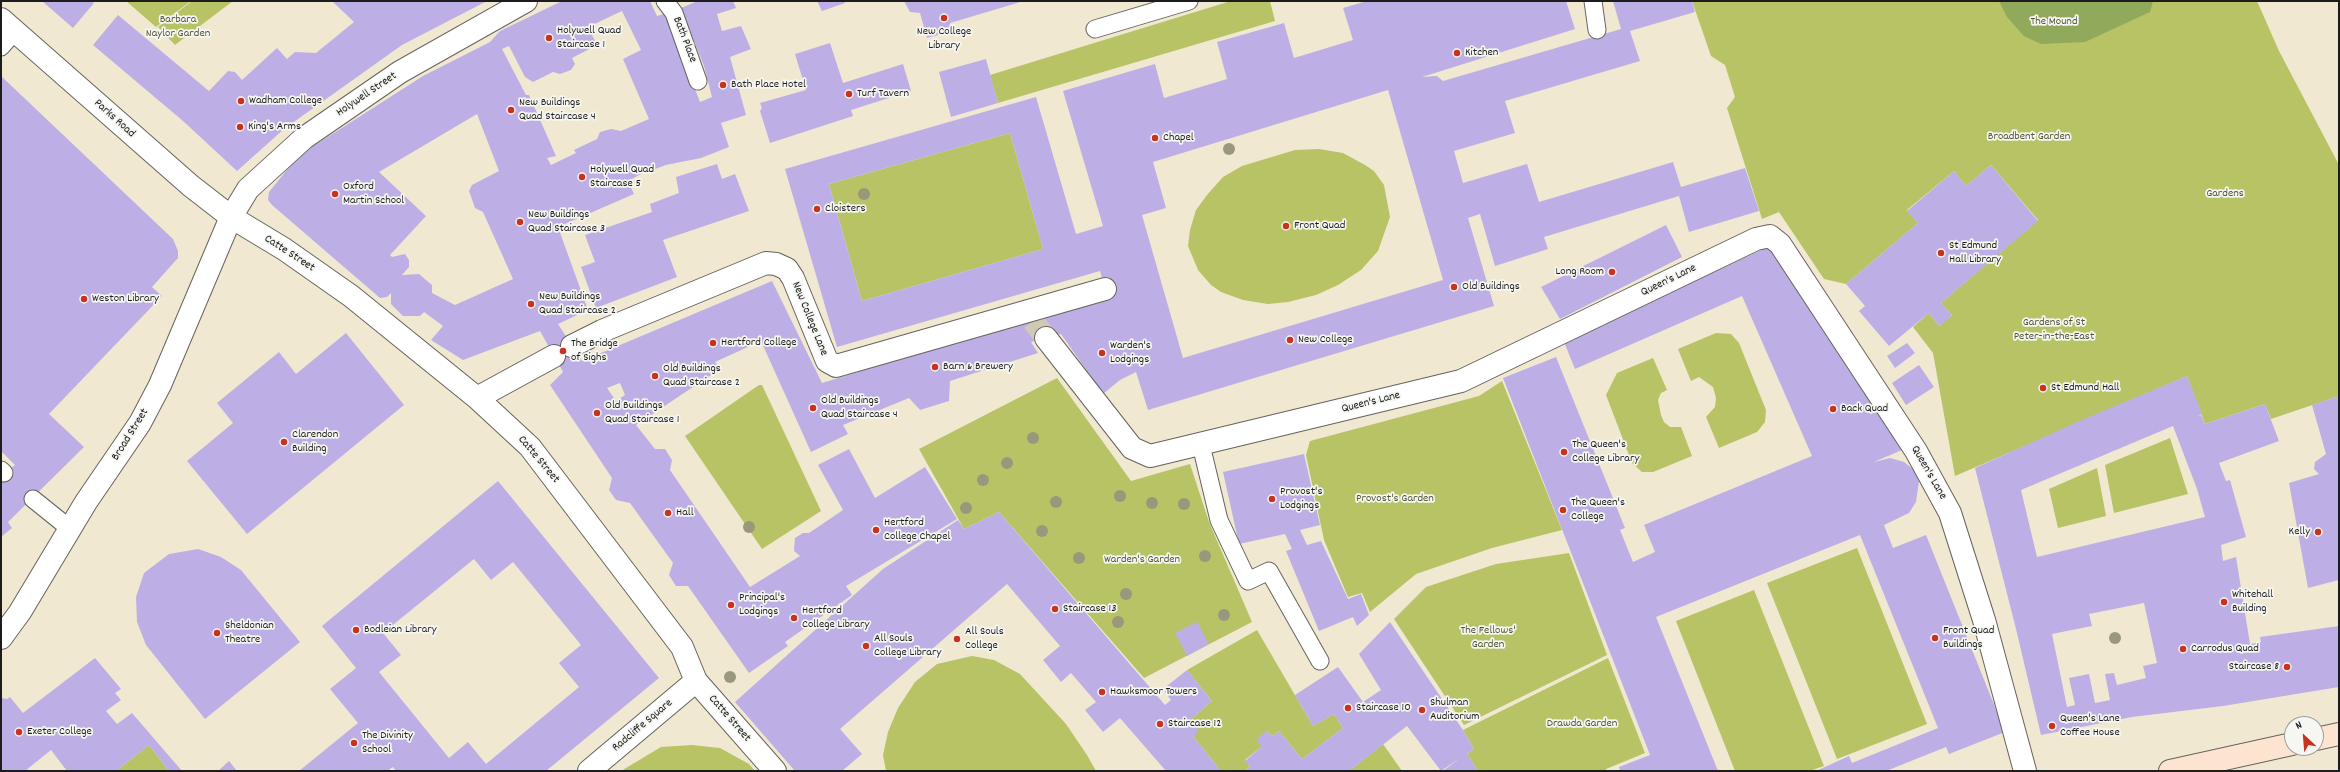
<!DOCTYPE html>
<style>
body{margin:0}
#map{position:relative;width:2340px;height:772px;overflow:hidden;background:#f1e8d2;font-family:Dekko,sans-serif}
canvas{display:block}
.frame{position:absolute;inset:0;border:2px solid #1c1c1c;pointer-events:none}
.north{position:absolute;left:2284px;top:716px;width:40px;height:40px;box-sizing:border-box;background:#f6f6f2;border:1px solid #9f9f9c;border-radius:50%;rotate:334deg;font-size:11px;font-weight:700;line-height:16px;text-align:center;color:#1c1c1c}
.north::after{content:'';display:block;margin:auto;width:14px;height:18px;background:#c8321e;clip-path:polygon(50% 0,100% 100%,50% 72%,0 100%)}
</style>
<div id="map">
<canvas width="2340" height="772"></canvas>
<div class="frame"></div>
<div class="north">N</div>
</div>
<script>
const context = document.querySelector('canvas').getContext('2d');
context.lineJoin = 'round';
function fillPath(path, color) { context.fillStyle = color; context.fill(path, 'evenodd'); }
const shape = rows => new Path2D(rows.map(r => 'M' + r).join(''));
function trace(path, color, width, dash) { context.strokeStyle = color; context.lineWidth = width; context.lineCap = dash ? 'butt' : 'round'; context.setLineDash(dash || []); context.stroke(path); }
function label(font, color, halo, rows, align = 'center') {
  context.font = font + ' Dekko,sans-serif'; context.lineWidth = 3.5; context.setLineDash([]); context.textBaseline = 'middle'; context.strokeStyle = halo; context.fillStyle = color; for (const [text, x, y, turn = 0] of rows) {
    context.save(); context.translate(x, y); context.rotate((+turn || 0) * Math.PI / 180); context.textAlign = isNaN(turn) ? turn : align; if (halo) context.strokeText(text, 0, 0); context.fillText(text, 0, 0); context.restore();
  }
}
const green = shape([
 [126,1,191,1,156,27],
 [192,1,233,1,175,45,158,27],
 [1231,1,1270,1,1275,21,998,103,990,75],
 [1692,1,2257,1,2279,51,2339,165,2339,396,2271,419,2265,404,2205,424,2187,376,1955,476,1933,353,1913,327,1929,313,1939,326,1952,315,1941,303,2038,220,1991,165,1966,186,1954,171,1907,210,1918,223,1846,284,1824,279,1779,212,1762,219,1727,108,1735,97,1725,65,1711,56],
 [1010,133,1043,249,862,301,829,184],
 [1319,149,1343,153,1365,165,1374,171,1384,185,1390,217,1378,251,1361,270,1338,285,1316,295,1288,302,1268,304,1243,300,1221,292,1211,285,1198,270,1188,246,1190,230,1196,210,1207,195,1223,177,1242,166,1295,150],
 [1716,333,1731,334,1739,343,1766,410,1765,422,1757,432,1719,448,1706,417,1715,407,1716,398,1713,387,1699,377,1691,381,1678,349],
 [1653,358,1667,390,1661,393,1658,400,1661,415,1664,422,1670,427,1681,427,1692,456,1653,472,1642,472,1632,463,1606,395,1617,373],
 [1057,378,1131,481,1190,464,1209,522,1252,622,1144,678,999,512,964,529,919,449],
 [1502,381,1562,530,1492,548,1416,574,1370,612,1362,593,1348,597,1324,540,1306,455,1310,441,1479,396],
 [759,385,762,385,821,511,762,549,685,436],
 [2170,438,2188,494,2114,513,2105,465],
 [2097,468,2106,516,2058,528,2049,489],
 [1857,548,1927,724,1837,759,1767,583],
 [1569,553,1607,655,1464,725,1394,619,1426,587,1496,564],
 [1754,590,1824,766,1810,771,1735,771,1676,621],
 [1257,630,1313,726,1334,714,1343,728,1302,759,1279,731,1273,736,1266,731,1261,747,1245,760,1250,766,1245,771,1221,771,1193,736,1197,728,1190,720,1212,701,1187,670],
 [972,656,994,660,1020,674,1066,724,1087,755,1096,771,886,771,883,755,888,732,898,708,915,682,937,664],
 [1608,658,1645,753,1606,769,1606,771,1478,771,1467,754,1474,749,1463,730],
 [1383,744,1402,771,1349,771],
 [149,745,169,771,116,771],
 [692,745,720,748,749,764,755,771,621,771,661,747]
]);
const forest = shape([
 [1999,1,2153,1,2150,12,2085,42,2041,44,2024,36,2007,17]
]);
const building = shape([
 [42,1,91,1,94,3,73,28],
 [332,1,487,1,402,45,284,129,237,171,183,121,93,45,118,15,209,91,228,71,235,72,242,80,277,48,287,59,295,52,316,53,354,22],
 [562,1,650,1,657,16,666,13,700,102,712,97,704,66,681,8,698,1,733,1,736,8,717,14,722,31,741,26,751,49,730,57,746,115,721,123,729,147,701,158,666,165,641,174,628,181,634,194,558,227,588,310,558,324,582,361,772,281,822,383,996,330,1108,299,1100,271,837,347,785,169,1036,97,1076,234,1103,226,1063,91,1155,64,1164,98,1227,79,1217,42,1284,23,1294,58,1353,40,1343,8,1367,1,1566,1,1575,29,1422,77,1437,76,1443,81,1621,29,1613,1,1692,1,1695,12,1630,31,1640,61,1505,101,1515,133,1454,151,1463,183,1527,164,1539,202,1673,162,1681,187,1745,168,1759,211,1689,232,1679,196,1544,237,1548,249,1495,266,1480,214,1468,218,1494,306,1148,410,1136,372,1120,380,1103,394,1061,334,1031,342,1038,353,950,381,949,401,920,410,909,398,843,425,848,434,811,452,761,341,715,362,720,369,636,425,655,449,665,449,672,460,670,470,750,587,800,556,794,551,795,538,803,533,809,533,843,510,818,465,849,449,875,498,925,467,957,519,846,586,852,595,785,642,788,646,749,673,688,586,676,586,669,575,673,563,630,503,616,500,609,490,612,478,550,385,563,372,540,331,463,360,431,340,443,326,424,312,420,316,403,316,391,304,391,293,387,297,380,298,272,205,268,200,269,192,298,156,423,76,490,42,500,31],
 [622,11,641,50,623,59,649,119,621,131,611,129,600,132,597,139,574,150,576,153,551,165,547,158,556,156,529,95,526,95,502,49,509,46,525,77,533,82,553,72,560,74,571,70,575,64,572,58,597,45,588,27],
 [1388,90,1443,280,1183,358,1142,215,1166,208,1153,162],
 [477,114,499,171,472,185,469,191,475,208,483,212,513,279,455,305,432,293,432,285,419,274,402,275,409,267,409,260,405,254,392,257,390,255,426,216,379,172],
 [1010,133,1043,249,862,301,829,184],
 [620,383,625,395,616,401,607,388],
 [817,1,844,1,845,3,822,11],
 [904,1,1024,1,950,23,952,31,927,38,920,13,910,12],
 [830,43,843,83,903,64,911,91,851,110,853,116,770,143,760,111,762,108,760,103,806,90,795,54],
 [986,59,998,103,951,117,939,72],
 [1,76,173,239,178,251,178,258,152,287,162,296,49,414,84,447,8,522,12,528,1,537,1,476,15,465,1,451],
 [717,164,722,179,735,174,749,211,663,240,677,277,596,308,581,267,595,262,585,235,652,212,650,204,679,193,676,177],
 [1991,165,2038,221,1941,303,1952,315,1946,321,1939,326,1929,313,1889,346,1859,311,1865,306,1846,284,1918,223,1907,211,1954,171,1966,186],
 [1666,225,1682,257,1560,319,1541,287],
 [1770,246,1902,450,1794,496,1874,462,1890,458,1904,462,1913,469,1919,481,1916,502,1909,513,1884,525,1893,548,1926,535,2005,732,1949,754,1946,747,1886,771,1816,771,1849,756,1852,763,1938,728,1860,535,1656,617,1718,771,1620,771,1619,767,1650,755,1503,378,1556,357,1625,528,1620,530,1633,562,1655,552,1644,525,1812,456,1742,296,1575,369,1564,342],
 [346,333,404,405,247,534,187,461,233,423,217,403,279,352,296,374],
 [1907,343,1915,353,1895,368,1887,356],
 [1919,365,1934,387,1906,405,1892,383],
 [2187,376,2202,414,2196,417,2201,415,2205,424,2265,404,2279,441,2219,463,2226,481,2230,480,2246,537,2221,545,2223,561,2236,557,2250,644,2261,642,2260,637,2339,626,2339,687,2223,706,2132,717,2041,735,2016,629,1975,468,2084,419],
 [2173,426,2197,489,2205,517,2037,557,2021,490],
 [2144,603,2157,663,2143,666,2146,678,2117,685,2114,673,2105,674,2110,700,2095,703,2089,674,2069,678,2075,705,2067,707,2052,634,2092,626,2089,614],
 [2339,396,2339,580,2308,588,2289,483,2319,474,2314,469,2315,462,2326,454,2312,405],
 [1304,454,1320,525,1300,530,1307,545,1321,541,1348,599,1361,594,1369,615,1357,626,1353,617,1319,631,1286,551,1292,549,1285,534,1239,544,1223,472],
 [498,481,659,678,546,771,396,771,393,767,387,771,299,771,358,723,330,689,356,668,322,626],
 [474,559,491,580,513,562,581,645,559,663,579,687,486,764,468,742,449,758,379,672,401,655,383,633],
 [999,512,1165,705,1171,700,1163,689,1187,670,1212,701,1190,720,1197,728,1197,733,1193,736,1221,771,1166,771,1120,718,1103,732,1085,710,1096,702,1071,673,1061,682,1043,660,1060,646,1007,584,840,729,862,754,842,771,795,771,735,702,883,569,958,520,964,529],
 [198,549,221,557,241,570,300,642,205,719,146,645,137,622,136,597,144,573,169,554],
 [1197,622,1209,644,1187,656,1175,633],
 [1390,622,1463,730,1474,749,1467,754,1478,771,1443,771,1460,758,1441,771,1407,726,1349,771,1245,771,1250,766,1245,761,1261,747,1257,739,1266,731,1273,736,1279,731,1302,759,1343,728,1334,714,1313,726,1295,695,1338,667,1363,702,1381,690,1359,654],
 [95,658,121,689,115,693,121,700,106,711,117,724,132,713,182,771,169,771,149,745,116,771,67,771,51,750,25,771,1,771,1,698,7,699,10,697,23,713],
 [229,761,237,771,218,771]
]);
const streetTunnel = shape([
 [1033,321,1046,338]
]);
const lane = shape([
 [665,1,674,13,698,81],
 [1593,1,1597,30],
 [1095,29,1189,1],
 [1,47,15,31],
 [1201,445,1219,520,1248,581,1269,571,1320,661],
 [1,470,4,473],
 [33,499,69,528]
]);
const street = shape([
 [1,19,191,186,231,217,284,249,351,296,477,398,530,447,682,647,696,681,775,771],
 [1046,338,1132,448,1150,456,1461,381,1756,239,1770,236,1780,244,1916,451,1950,513,1984,620,2025,771],
 [572,346,602,331,766,263,776,264,787,269,793,278,827,361,836,366,1105,289],
 [477,398,554,356],
 [1,638,20,612,86,502,140,423,160,385,231,217,248,189,304,138,400,72,526,1],
 [589,771,696,681]
]);
const secondary = shape([
 [2316,739,2339,734],
 [2170,771,2292,744]
]);
const trees = [
 [1229,149],
 [864,194],
 [1033,438],
 [1007,463],
 [983,480],
 [1120,496],
 [1056,502],
 [1152,503],
 [1184,504],
 [966,508],
 [749,527],
 [1042,531],
 [1205,556],
 [1079,558],
 [1126,594],
 [1224,615],
 [1118,622],
 [2115,638],
 [730,677]
];
const markers = [
 [944,18,4,"#c8321e"],
 [549,38,4,"#c8321e"],
 [1457,53,4,"#c8321e"],
 [723,85,4,"#c8321e"],
 [849,94,4,"#c8321e"],
 [241,101,4,"#c8321e"],
 [511,110,4,"#c8321e"],
 [240,127,4,"#c8321e"],
 [1155,138,4,"#c8321e"],
 [582,177,4,"#c8321e"],
 [335,194,4,"#c8321e"],
 [817,209,4,"#c8321e"],
 [520,222,4,"#c8321e"],
 [1286,226,4,"#c8321e"],
 [1941,253,4,"#c8321e"],
 [1612,272,4,"#c8321e"],
 [1454,287,4,"#c8321e"],
 [84,299,4,"#c8321e"],
 [531,304,4,"#c8321e"],
 [1290,340,4,"#c8321e"],
 [713,343,4,"#c8321e"],
 [563,351,4,"#c8321e"],
 [1102,353,4,"#c8321e"],
 [935,367,4,"#c8321e"],
 [655,376,4,"#c8321e"],
 [2043,388,4,"#c8321e"],
 [813,408,4,"#c8321e"],
 [1833,409,4,"#c8321e"],
 [597,413,4,"#c8321e"],
 [284,442,4,"#c8321e"],
 [1564,452,4,"#c8321e"],
 [1272,499,4,"#c8321e"],
 [1563,510,4,"#c8321e"],
 [668,513,4,"#c8321e"],
 [876,530,4,"#c8321e"],
 [2318,532,4,"#c8321e"],
 [2224,602,4,"#c8321e"],
 [731,605,4,"#c8321e"],
 [1055,609,4,"#c8321e"],
 [794,618,4,"#c8321e"],
 [356,630,4,"#c8321e"],
 [217,633,4,"#c8321e"],
 [1935,638,4,"#c8321e"],
 [957,639,4,"#c8321e"],
 [866,646,4,"#c8321e"],
 [2183,649,4,"#c8321e"],
 [2287,667,4,"#c8321e"],
 [1102,692,4,"#c8321e"],
 [1348,708,4,"#c8321e"],
 [1422,710,4,"#c8321e"],
 [1160,724,4,"#c8321e"],
 [2052,726,4,"#c8321e"],
 [19,732,4,"#c8321e"],
 [354,743,4,"#c8321e"]
];
const parkNames = [
 ["Barbara",178,20],
 ["Naylor Garden",178,34],
 ["The Mound",2054,22],
 ["Broadbent Garden",2029,137],
 ["Gardens",2225,194],
 ["Gardens of St",2054,323],
 ["Peter-in-the-East",2054,337],
 ["Provost's Garden",1395,499],
 ["Warden's Garden",1142,560],
 ["The Fellows'",1488,631],
 ["Garden",1488,645],
 ["Drawda Garden",1582,724]
];
const poiNames = [
 ["Holywell Quad",557,31],
 ["Staircase 1",557,45],
 ["New College",944,32,"center"],
 ["Library",944,46,"center"],
 ["Kitchen",1465,53],
 ["Bath Place Hotel",731,85],
 ["Turf Tavern",857,94],
 ["Wadham College",249,101],
 ["New Buildings",519,103],
 ["Quad Staircase 4",519,117],
 ["King's Arms",248,127],
 ["Chapel",1163,138],
 ["Holywell Quad",590,170],
 ["Staircase 5",590,184],
 ["Oxford",343,187],
 ["Martin School",343,201],
 ["Cloisters",825,209],
 ["New Buildings",528,215],
 ["Quad Staircase 3",528,229],
 ["Front Quad",1294,226],
 ["St Edmund",1949,246],
 ["Hall Library",1949,260],
 ["Long Room",1604,272,"right"],
 ["Old Buildings",1462,287],
 ["New Buildings",539,297],
 ["Quad Staircase 2",539,311],
 ["Weston Library",92,299],
 ["New College",1298,340],
 ["Hertford College",721,343],
 ["The Bridge",571,344],
 ["of Sighs",571,358],
 ["Warden's",1110,346],
 ["Lodgings",1110,360],
 ["Barn & Brewery",943,367],
 ["Old Buildings",663,369],
 ["Quad Staircase 2",663,383],
 ["St Edmund Hall",2051,388],
 ["Old Buildings",821,401],
 ["Quad Staircase 4",821,415],
 ["Old Buildings",605,406],
 ["Quad Staircase 1",605,420],
 ["Back Quad",1841,409],
 ["Clarendon",292,435],
 ["Building",292,449],
 ["The Queen's",1572,445],
 ["College Library",1572,459],
 ["Provost's",1280,492],
 ["Lodgings",1280,506],
 ["The Queen's",1571,503],
 ["College",1571,517],
 ["Hall",676,513],
 ["Hertford",884,523],
 ["College Chapel",884,537],
 ["Kelly",2310,532,"right"],
 ["Whitehall",2232,595],
 ["Building",2232,609],
 ["Principal's",739,598],
 ["Lodgings",739,612],
 ["Staircase 13",1063,609],
 ["Hertford",802,611],
 ["College Library",802,625],
 ["Sheldonian",225,626],
 ["Theatre",225,640],
 ["Bodleian Library",364,630],
 ["Front Quad",1943,631],
 ["Buildings",1943,645],
 ["All Souls",965,632],
 ["College",965,646],
 ["All Souls",874,639],
 ["College Library",874,653],
 ["Carrodus Quad",2191,649],
 ["Staircase 8",2279,667,"right"],
 ["Hawksmoor Towers",1110,692],
 ["Shulman",1430,703],
 ["Auditorium",1430,717],
 ["Staircase 10",1356,708],
 ["Queen's Lane",2060,719],
 ["Coffee House",2060,733],
 ["Staircase 12",1168,724],
 ["Exeter College",27,732],
 ["The Divinity",362,736],
 ["School",362,750]
];
const streetNames = [
 ["Bath Place",684,40,69],
 ["Holywell Street",367,95,-34],
 ["Parks Road",114,119,42],
 ["Catte Street",289,254,33],
 ["Queen's Lane",1669,281,-26],
 ["New College Lane",809,319,68],
 ["Queen's Lane",1371,403,-14],
 ["Broad Street",131,435,-58],
 ["Catte Street",538,460,50],
 ["Queen's Lane",1928,473,60],
 ["Catte Street",729,719,49],
 ["Radcliffe Square",643,726,-40]
];
fillPath(green, '#b7c365');
fillPath(forest, '#91a95a');
fillPath(building, '#bdafe5');
trace(streetTunnel, '#d1c9b7', 22, [22, 11]);
trace(lane, '#67635c', 19);
trace(street, '#67635c', 24);
trace(secondary, '#67635c', 24);
trace(lane, '#fff', 17);
trace(street, '#fff', 22);
trace(secondary, '#fde4d1', 22);
context.fillStyle = '#9a987c';
for (const [x, y] of trees) { context.beginPath(); context.arc(x, y, 6, 0, 2 * Math.PI); context.fill(); }
for (const [x, y, r, color] of markers) { const dot = new Path2D(); dot.arc(x, y, r, 0, 2 * Math.PI); context.fillStyle = color; context.fill(dot); trace(dot, '#f6f6f2', 1.5); }
label('12px', '#525636', '#f6f6f2', parkNames);
label('12px', '#1c1c1c', '#f6f6f2', poiNames, 'left');
label('12px', '#1c1c1c', '#f6f6f2', streetNames);
</script>
